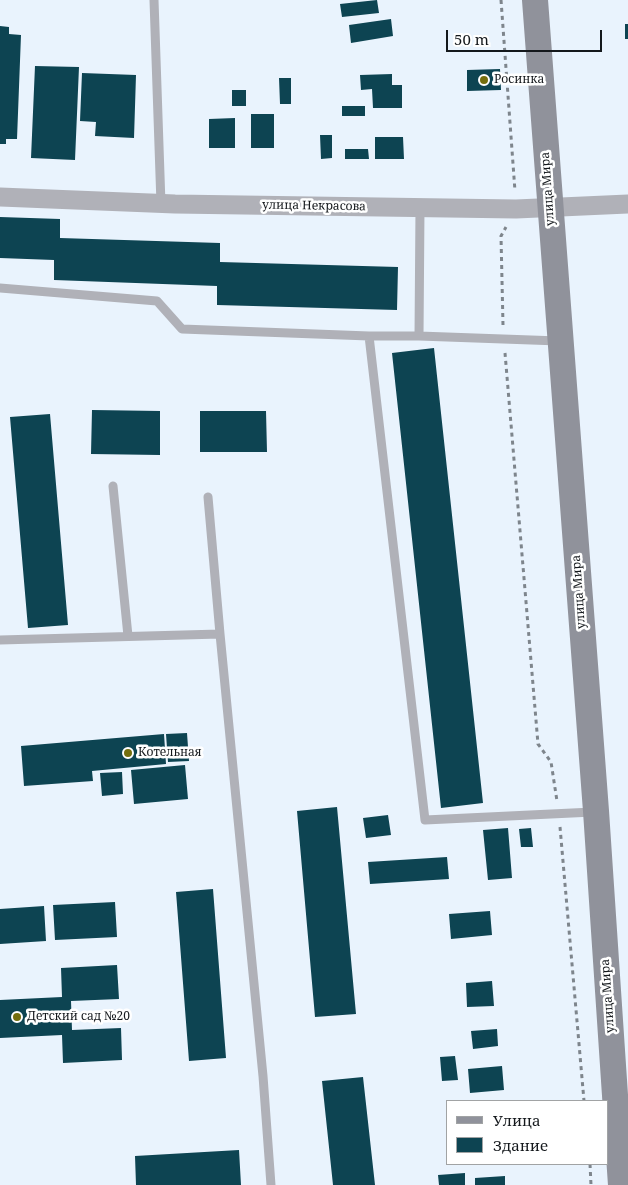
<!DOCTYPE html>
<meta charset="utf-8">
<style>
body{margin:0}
#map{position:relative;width:628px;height:1185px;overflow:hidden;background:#e9f3fd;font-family:"Noto Serif",serif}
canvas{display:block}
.legend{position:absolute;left:446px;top:1100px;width:162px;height:65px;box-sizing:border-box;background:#fff;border:1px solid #a1a3a4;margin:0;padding:6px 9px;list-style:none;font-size:15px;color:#14181c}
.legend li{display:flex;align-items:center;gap:10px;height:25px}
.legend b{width:25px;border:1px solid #a1a3a4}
.scale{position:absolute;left:446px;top:30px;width:156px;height:22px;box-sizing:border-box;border:2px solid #14181c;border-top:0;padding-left:6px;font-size:15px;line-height:18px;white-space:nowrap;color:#14181c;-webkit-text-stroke:4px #fff;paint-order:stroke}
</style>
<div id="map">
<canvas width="628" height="1185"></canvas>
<ul class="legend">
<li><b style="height:6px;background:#90929b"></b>Улица</li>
<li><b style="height:14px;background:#0d4452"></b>Здание</li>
</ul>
<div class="scale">50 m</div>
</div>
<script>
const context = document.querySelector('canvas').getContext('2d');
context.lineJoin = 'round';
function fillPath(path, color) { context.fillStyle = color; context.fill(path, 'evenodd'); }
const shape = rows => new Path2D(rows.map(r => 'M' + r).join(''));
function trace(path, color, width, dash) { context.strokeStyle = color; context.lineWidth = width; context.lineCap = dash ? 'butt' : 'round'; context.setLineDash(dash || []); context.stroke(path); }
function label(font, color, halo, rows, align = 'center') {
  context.font = font + ' "Noto Serif",serif'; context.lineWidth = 5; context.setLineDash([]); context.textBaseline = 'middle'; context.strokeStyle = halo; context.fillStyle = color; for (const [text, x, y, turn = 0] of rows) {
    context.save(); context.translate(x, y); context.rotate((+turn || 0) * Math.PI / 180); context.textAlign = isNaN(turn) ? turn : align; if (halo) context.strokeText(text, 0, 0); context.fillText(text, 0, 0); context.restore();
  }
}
const building = shape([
 [377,0,379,13,342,17,340,4],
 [391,19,393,36,351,43,349,25],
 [625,24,628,24,628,39,625,39],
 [0,26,9,27,9,34,21,35,17,139,6,139,6,144,0,144],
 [35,66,79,67,75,160,31,158],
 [500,69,501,90,467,91,467,70],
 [82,73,136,75,134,138,95,136,96,122,80,121],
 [392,74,392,85,402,85,402,108,373,108,372,89,361,90,360,75],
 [279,78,291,78,291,104,280,104],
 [232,90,246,90,246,106,232,106],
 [342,106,365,106,365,116,342,116],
 [251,114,274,114,274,148,251,148],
 [235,118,235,148,209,148,209,119],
 [320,135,332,135,332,158,321,159],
 [375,137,403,137,404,159,375,159],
 [345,149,368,149,369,159,345,159],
 [0,217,60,219,60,238,220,243,220,262,398,267,397,310,217,305,217,286,54,280,54,260,0,258],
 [434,348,483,803,441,808,392,353],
 [92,410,160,411,160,455,91,454],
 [200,411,266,411,267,452,200,452],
 [50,414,68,625,28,628,10,417],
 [187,733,189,761,168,762,166,734],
 [164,734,166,764,92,771,93,781,24,786,21,746],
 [185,765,188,799,134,804,131,770],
 [122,772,123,794,102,796,100,773],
 [337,807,356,1014,315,1017,297,811],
 [388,815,391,835,366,838,363,818],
 [508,828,512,878,488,880,483,830],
 [531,828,533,847,521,847,519,829],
 [447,857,449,879,370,884,368,862],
 [213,889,226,1058,189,1061,176,892],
 [115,902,117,937,55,940,53,905],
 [44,906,46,941,0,944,0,909],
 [490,911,492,935,451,939,449,914],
 [117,965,119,999,71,1001,72,1030,121,1028,122,1060,63,1063,62,1035,0,1038,0,1000,62,997,61,968],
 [492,981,494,1006,467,1007,466,983],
 [497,1029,498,1046,473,1049,471,1031],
 [455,1056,458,1080,442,1081,440,1057],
 [502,1066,504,1090,470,1093,468,1069],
 [363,1077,375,1185,333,1185,322,1081],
 [239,1150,241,1185,136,1185,135,1156],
 [465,1173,465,1185,439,1185,438,1175],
 [505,1176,505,1185,475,1185,475,1178]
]);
const path = shape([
 [501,0,515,191],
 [503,325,501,236,506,227],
 [505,353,538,744,551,762,557,801],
 [560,827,584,1101],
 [590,1164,591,1185]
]);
const lane = shape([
 [154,0,161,204],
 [420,208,419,336,559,341],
 [0,288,157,301,182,329,369,336,419,336],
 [369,336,425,820,593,812],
 [113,486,128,636],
 [208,497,220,634,263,1076,271,1185],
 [0,640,220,634]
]);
const street = shape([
 [0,197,175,204,516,209,628,204]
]);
const secondary = shape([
 [535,0,596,811,621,1185]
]);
const markers = [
 [484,80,5,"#746e0d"],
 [128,753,5,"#746e0d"],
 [17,1017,5,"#746e0d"]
];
const poiNames = [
 ["Росинка",494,80],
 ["Котельная",138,753],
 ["Детский сад №20",27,1017]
];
const streetNames = [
 ["улица Мира",548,189,-94],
 ["улица Некрасова",314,206,1],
 ["улица Мира",579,592,-94],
 ["улица Мира",608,996,-94]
];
fillPath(building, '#0d4452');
trace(path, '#7e858c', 3, [4, 4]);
trace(lane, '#b0b1b8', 9);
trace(street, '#b0b1b8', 19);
trace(secondary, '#90929b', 26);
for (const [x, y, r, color] of markers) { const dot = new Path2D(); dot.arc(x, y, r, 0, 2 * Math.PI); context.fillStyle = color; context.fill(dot); trace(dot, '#fff', 2); }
label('12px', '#14181c', '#fff', poiNames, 'left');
label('12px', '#14181c', '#fff', streetNames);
</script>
